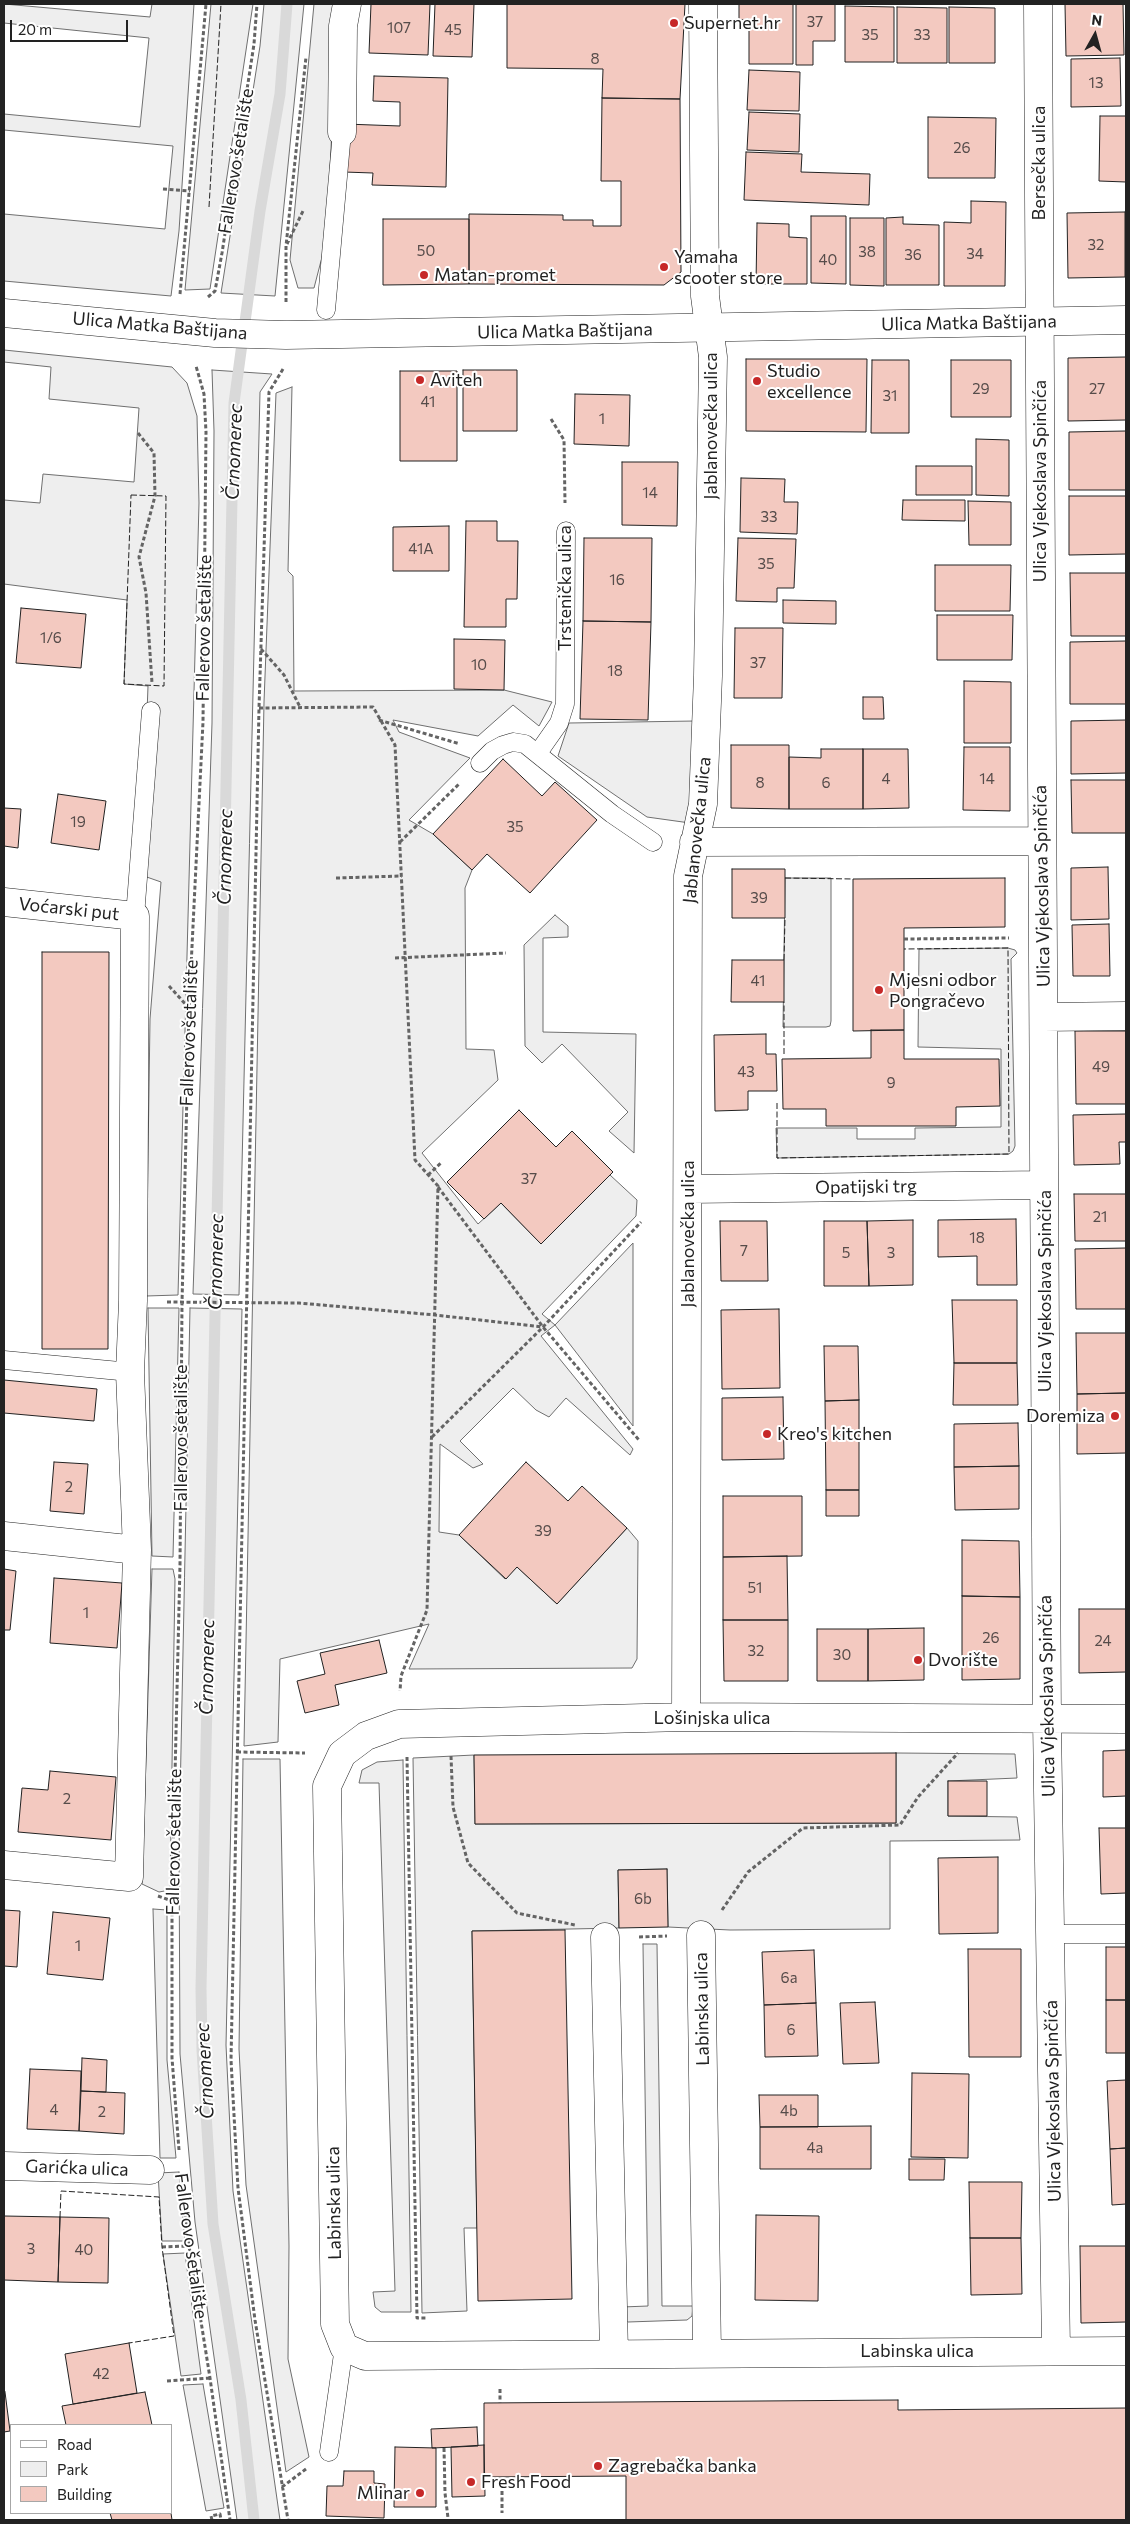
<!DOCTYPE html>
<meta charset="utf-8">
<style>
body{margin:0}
#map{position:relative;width:1130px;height:2524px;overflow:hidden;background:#fff;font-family:Commissioner,sans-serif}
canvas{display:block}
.frame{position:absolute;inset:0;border:5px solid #222;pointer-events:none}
.legend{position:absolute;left:10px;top:2424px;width:162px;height:90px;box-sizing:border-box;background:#fff;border:1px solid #a7a7a7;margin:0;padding:6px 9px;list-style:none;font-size:15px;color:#222}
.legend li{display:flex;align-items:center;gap:10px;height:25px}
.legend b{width:25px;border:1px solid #a7a7a7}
.north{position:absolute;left:1070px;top:10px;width:50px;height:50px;-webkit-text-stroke:4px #fff;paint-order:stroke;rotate:7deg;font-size:14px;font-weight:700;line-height:20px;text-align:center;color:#222}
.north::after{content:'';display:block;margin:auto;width:18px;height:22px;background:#222;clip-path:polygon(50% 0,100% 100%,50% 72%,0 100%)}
.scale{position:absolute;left:10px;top:20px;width:118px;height:22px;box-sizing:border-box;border:2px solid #222;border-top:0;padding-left:6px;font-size:15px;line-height:18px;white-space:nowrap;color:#222;-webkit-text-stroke:4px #fff;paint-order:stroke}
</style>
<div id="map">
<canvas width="1130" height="2524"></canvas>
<div class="frame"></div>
<ul class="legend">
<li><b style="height:6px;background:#fff"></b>Road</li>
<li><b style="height:14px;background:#eee"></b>Park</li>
<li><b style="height:14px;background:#f3c9c0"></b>Building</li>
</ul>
<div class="north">N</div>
<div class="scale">20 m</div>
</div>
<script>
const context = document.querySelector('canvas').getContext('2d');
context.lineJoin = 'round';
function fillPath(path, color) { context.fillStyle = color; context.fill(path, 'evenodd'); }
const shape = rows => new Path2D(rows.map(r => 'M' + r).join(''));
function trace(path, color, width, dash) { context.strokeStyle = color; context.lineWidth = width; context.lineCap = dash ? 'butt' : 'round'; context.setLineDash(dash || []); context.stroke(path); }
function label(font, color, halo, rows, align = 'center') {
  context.font = font + ' Commissioner,sans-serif'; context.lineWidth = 4; context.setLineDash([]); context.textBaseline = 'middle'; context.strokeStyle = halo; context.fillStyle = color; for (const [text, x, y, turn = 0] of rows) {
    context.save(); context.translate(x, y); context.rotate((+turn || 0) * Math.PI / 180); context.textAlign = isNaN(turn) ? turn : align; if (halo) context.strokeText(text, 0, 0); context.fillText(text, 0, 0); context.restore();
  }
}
const green = shape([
 [4,4,150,17,152,4,194,4,179,231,171,296,4,281,4,214,165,229,173,146,4,130,4,114,140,127,149,38,4,23,4,4],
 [211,4,253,4,210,289,185,290,211,4],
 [264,4,304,4,275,296,221,293,260,46,264,4],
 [314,4,338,4,330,169,344,172,314,288,298,288,290,260,314,4],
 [4,350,172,367,187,383,197,416,199,503,178,1295,146,1296,150,1019,161,882,141,875,148,686,124,684,127,600,4,584,4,500,40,503,43,474,134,482,139,408,49,399,51,367,4,362,4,350],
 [212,370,272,374,260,392,239,1295,193,1294,212,723,214,431,212,370],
 [292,387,288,571,293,576,294,691,504,690,552,702,539,726,513,705,478,736,393,720,399,732,470,758,409,820,433,834,472,870,465,888,466,1049,494,1050,498,1080,422,1153,478,1224,501,1203,541,1244,610,1175,637,1200,636,1216,542,1314,555,1325,633,1243,633,1426,555,1325,541,1336,633,1449,630,1455,566,1398,549,1417,536,1410,513,1388,460,1441,483,1464,473,1468,440,1444,439,1532,459,1535,505,1579,517,1567,557,1604,627,1528,638,1541,637,1659,632,1668,409,1669,429,1624,280,1659,278,1742,244,1746,264,702,276,393,292,387],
 [695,721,690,823,647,817,558,756,569,723,695,721],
 [785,878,831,878,831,1021,830,1026,826,1027,783,1027,785,878],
 [555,915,568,926,568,937,543,938,543,1032,636,1034,634,1153,609,1131,628,1112,562,1044,542,1063,525,1046,524,945,555,915],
 [1008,948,1015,950,1017,953,1011,959,1015,1146,1013,1151,1009,1154,777,1158,776,1128,857,1128,857,1139,915,1139,915,1128,1001,1127,1001,1049,918,1047,919,949,1008,948],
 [148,1308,179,1308,173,1557,152,1556,148,1308],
 [190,1308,242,1309,226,2045,233,2191,280,2520,237,2520,195,2222,180,2054,179,1848,190,1308],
 [152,1569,173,1569,175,1579,170,1890,159,1892,142,1884,152,1569],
 [896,1753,1015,1754,1017,1778,948,1781,948,1816,1017,1817,1020,1840,890,1841,890,1929,730,1930,668,1927,667,1869,618,1870,619,1928,472,1931,477,2228,464,2228,467,2311,422,2313,413,1758,474,1755,475,1824,896,1823,896,1753],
 [243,1759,280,1759,289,2246,288,2359,309,2457,286,2472,246,2185,239,2049,243,1759],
 [403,1760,411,2312,381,2312,375,2307,373,2292,395,2291,379,1783,359,1783,362,1770,377,1762,403,1760],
 [153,1909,167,1910,167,2060,176,2158,160,2158,153,1909],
 [643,1944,657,1944,662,2306,693,2306,692,2316,687,2320,628,2322,622,2316,622,2307,648,2306,643,1944],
 [179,2172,185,2241,162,2241,158,2173,179,2172],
 [185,2253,201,2374,181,2376,163,2254,185,2253],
 [203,2384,224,2508,206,2511,183,2385,203,2384]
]);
const stream = shape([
 [254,2520,241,2400,213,2224,202,2050,201,1988,234,403,260,211,280,94,287,4]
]);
const building = shape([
 [371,4,430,4,428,55,369,53,371,4],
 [435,4,474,4,472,57,433,56,435,4],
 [507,4,685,4,680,99,602,98,603,69,507,68,507,4],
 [739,4,793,4,793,64,749,64,749,19,739,20,739,4],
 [796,4,835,4,835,41,813,41,813,65,796,65,796,4],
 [1065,4,1123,4,1124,55,1066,56,1065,4],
 [845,6,894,7,894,62,845,62,845,6],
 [897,7,947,8,947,63,897,63,897,7],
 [949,7,995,8,995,63,949,63,949,7],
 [1120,58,1121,106,1071,107,1071,59,1120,58],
 [749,70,800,72,799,111,747,110,749,70],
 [374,76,448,78,446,187,372,185,373,173,344,172,345,124,400,126,400,102,373,101,374,76],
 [602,98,680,99,681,272,664,285,469,284,469,214,563,215,563,220,593,220,593,226,621,226,621,181,601,181,602,98],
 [749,112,800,114,799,152,747,150,749,112],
 [1100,116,1126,116,1126,182,1099,181,1100,116],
 [928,117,996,118,995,178,928,178,928,117],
 [746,152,802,154,801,172,870,174,869,205,744,200,746,152],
 [971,201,1006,202,1005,286,944,286,944,222,971,223,971,201],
 [1125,212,1125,277,1068,278,1067,213,1125,212],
 [811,216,846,216,846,284,811,283,811,216],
 [903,217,903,224,939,225,939,285,886,285,886,218,903,217],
 [850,218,884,218,884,286,850,285,850,218],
 [383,219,469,219,469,284,383,285,383,219],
 [757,223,789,224,789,237,807,238,807,284,756,284,757,223],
 [1126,357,1126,420,1068,421,1068,358,1126,357],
 [746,359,867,359,866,432,746,431,746,359],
 [872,360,909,360,909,433,871,433,872,360],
 [951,360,1011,360,1011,417,951,417,951,360],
 [463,370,517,370,517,431,463,431,463,370],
 [400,371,457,371,457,461,400,461,400,371],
 [575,394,630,395,629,446,574,444,575,394],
 [1126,431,1126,490,1069,490,1069,432,1126,431],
 [976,439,1009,440,1009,496,976,495,976,439],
 [622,462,678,462,677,526,622,525,622,462],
 [916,466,972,466,972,495,916,495,916,466],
 [741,478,785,479,784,502,798,502,797,534,740,532,741,478],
 [1069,496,1126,496,1126,554,1069,555,1069,496],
 [903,500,965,500,965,521,902,520,903,500],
 [968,501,1011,502,1011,545,969,545,968,501],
 [466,521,497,521,497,541,518,541,517,599,506,599,506,627,464,627,466,521],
 [449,526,449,571,393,571,393,527,449,526],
 [584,538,652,538,651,622,583,621,584,538],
 [738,538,796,539,794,588,777,588,777,602,736,601,738,538],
 [935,565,1011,565,1010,611,935,611,935,565],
 [1070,573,1126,573,1126,636,1071,636,1070,573],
 [783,600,836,601,836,624,783,623,783,600],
 [21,608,86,614,81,668,16,663,21,608],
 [937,615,1013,615,1012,660,937,660,937,615],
 [583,621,651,622,648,720,580,719,583,621],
 [735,628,783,628,782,698,734,698,735,628],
 [454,639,505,640,504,690,454,689,454,639],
 [1126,641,1126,704,1070,704,1070,642,1126,641],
 [964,681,1011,682,1011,743,964,743,964,681],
 [863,697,883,697,884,719,863,719,863,697],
 [1126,720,1126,773,1071,774,1071,721,1126,720],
 [731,745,789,745,789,809,731,808,731,745],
 [964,747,1010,747,1010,811,963,810,964,747],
 [821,749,863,749,863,809,789,809,789,757,821,758,821,749],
 [863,749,908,749,909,808,863,809,863,749],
 [503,759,542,796,555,782,597,820,530,893,487,854,472,870,433,834,503,759],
 [1071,780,1126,780,1126,833,1072,833,1071,780],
 [58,794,106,801,99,850,51,843,58,794],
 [4,808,21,809,18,848,4,846,4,808],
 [1108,867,1109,919,1071,920,1071,868,1108,867],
 [732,869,785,869,785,918,732,918,732,869],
 [1005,878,1005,927,904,928,904,1030,853,1031,853,879,1005,878],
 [1109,924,1110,976,1073,976,1072,925,1109,924],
 [42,952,109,952,108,1349,42,1349,42,952],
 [732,960,784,960,784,1002,731,1002,732,960],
 [871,1030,904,1030,904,1059,999,1059,1000,1106,956,1107,956,1126,826,1126,826,1109,783,1109,782,1059,871,1058,871,1030],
 [1075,1031,1126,1031,1126,1104,1076,1104,1075,1031],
 [766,1034,766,1054,776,1054,777,1091,748,1091,748,1110,715,1111,714,1035,766,1034],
 [519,1110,556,1147,572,1131,613,1172,541,1244,501,1203,484,1219,447,1182,519,1110],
 [1126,1114,1126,1142,1119,1142,1120,1164,1074,1165,1073,1115,1126,1114],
 [1074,1194,1126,1194,1126,1241,1075,1241,1074,1194],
 [1016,1219,1017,1285,977,1285,977,1256,938,1257,938,1220,1016,1219],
 [913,1220,913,1285,869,1286,867,1221,913,1220],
 [720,1221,767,1221,768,1281,721,1281,720,1221],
 [824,1221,867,1221,869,1286,824,1286,824,1221],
 [1126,1248,1126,1309,1076,1309,1075,1249,1126,1248],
 [952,1300,1017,1300,1017,1363,954,1363,952,1300],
 [779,1309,780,1388,722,1389,721,1310,779,1309],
 [1076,1333,1126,1333,1126,1393,1077,1394,1076,1333],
 [824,1346,858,1346,859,1400,825,1401,824,1346],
 [954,1363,1017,1363,1018,1405,953,1405,954,1363],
 [4,1380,97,1389,94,1421,4,1413,4,1380],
 [1126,1393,1126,1453,1077,1454,1077,1394,1126,1393],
 [783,1397,784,1459,722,1460,722,1398,783,1397],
 [859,1400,859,1490,826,1490,825,1401,859,1400],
 [1018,1423,1019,1466,954,1467,954,1424,1018,1423],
 [54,1462,88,1464,84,1514,50,1511,54,1462],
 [526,1462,568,1501,582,1486,627,1528,557,1604,517,1567,506,1579,459,1535,526,1462],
 [1019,1466,1019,1509,955,1510,954,1467,1019,1466],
 [826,1490,859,1490,859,1516,826,1516,826,1490],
 [723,1496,802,1496,802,1556,723,1557,723,1496],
 [962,1540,1019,1541,1020,1597,962,1596,962,1540],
 [787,1556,788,1620,723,1620,723,1557,787,1556],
 [4,1569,16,1571,10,1630,4,1630,4,1569],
 [54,1578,122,1583,117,1648,50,1643,54,1578],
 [962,1596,1020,1597,1020,1679,962,1680,962,1596],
 [1079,1609,1126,1609,1126,1672,1079,1673,1079,1609],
 [723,1620,788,1620,788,1681,724,1681,723,1620],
 [924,1628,924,1680,868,1681,868,1629,924,1628],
 [817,1629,868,1629,868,1681,817,1681,817,1629],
 [379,1640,387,1673,335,1685,339,1705,305,1713,297,1681,325,1674,320,1653,379,1640],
 [1126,1750,1126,1796,1103,1797,1103,1751,1126,1750],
 [896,1753,896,1823,475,1824,474,1755,896,1753],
 [50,1771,116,1777,111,1840,18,1832,22,1788,48,1790,50,1771],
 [948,1781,987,1781,987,1816,948,1816,948,1781],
 [1099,1828,1126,1828,1126,1893,1101,1894,1099,1828],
 [998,1857,998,1933,939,1934,938,1858,998,1857],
 [667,1869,668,1927,619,1928,618,1870,667,1869],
 [4,1910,20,1911,17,1967,4,1966,4,1910],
 [53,1912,110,1918,103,1980,47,1974,53,1912],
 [565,1930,572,2299,478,2301,472,1931,565,1930],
 [1106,1947,1126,1947,1126,2000,1106,2000,1106,1947],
 [968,1949,1021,1949,1021,2057,969,2057,968,1949],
 [814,1950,816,2003,764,2005,762,1952,814,1950],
 [1106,2000,1126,2000,1126,2053,1106,2053,1106,2000],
 [875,2002,879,2063,843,2064,840,2003,875,2002],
 [816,2003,818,2056,765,2057,764,2005,816,2003],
 [82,2058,107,2060,106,2092,81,2091,82,2058],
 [30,2069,81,2071,79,2131,27,2129,30,2069],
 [912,2073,969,2074,968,2158,911,2157,912,2073],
 [1126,2080,1126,2148,1110,2149,1107,2081,1126,2080],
 [81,2091,125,2093,124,2134,79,2131,81,2091],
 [759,2095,818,2095,818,2127,760,2127,759,2095],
 [871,2126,871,2169,760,2169,760,2127,871,2126],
 [1126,2148,1126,2204,1112,2205,1110,2149,1126,2148],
 [909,2159,945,2159,944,2180,909,2180,909,2159],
 [969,2182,1022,2182,1021,2238,970,2238,969,2182],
 [756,2215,819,2216,818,2301,755,2300,756,2215],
 [4,2216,60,2217,58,2282,4,2280,4,2216],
 [60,2217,109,2218,108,2283,58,2282,60,2217],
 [970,2238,1021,2238,1022,2294,971,2295,970,2238],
 [1080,2246,1126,2246,1126,2322,1081,2323,1080,2246],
 [129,2343,137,2393,73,2404,65,2354,129,2343],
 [5,2392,10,2431,4,2432,4,2393,5,2392],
 [145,2392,152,2425,66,2425,62,2406,145,2392],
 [898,2400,898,2410,1126,2408,1126,2520,626,2520,626,2476,484,2477,484,2403,898,2400],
 [477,2427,478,2446,432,2448,431,2429,477,2427],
 [484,2445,485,2496,452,2497,451,2447,484,2445],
 [395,2447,436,2448,436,2507,394,2507,395,2447],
 [344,2471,374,2471,374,2483,385,2484,384,2518,326,2516,327,2486,343,2486,344,2471],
 [110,2513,171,2513,172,2520,112,2520,110,2513]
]);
const path = shape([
 [163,189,190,191],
 [287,244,304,209],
 [180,294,206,4],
 [208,297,215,291,222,253,254,44,257,4],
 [286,302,286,246,306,57],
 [283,369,269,392,259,708,231,2060,238,2188,255,2320,288,2520],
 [551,419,564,440,565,503],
 [138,433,154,453,155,496,139,557,146,593,152,683],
 [261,649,284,675,300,707],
 [259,708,373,707,395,745,415,1160,438,1186,427,1610,401,1676,400,1691],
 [379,720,460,744],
 [400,842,460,783],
 [336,878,402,876],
 [904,939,1009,938],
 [395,958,506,953],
 [169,986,189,1008],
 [428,1175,442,1162],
 [438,1187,543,1327,639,1440],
 [167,1302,299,1303,435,1315,543,1327],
 [432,1437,543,1327,641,1222],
 [237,1752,305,1753],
 [451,1756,453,1807,468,1863,517,1913,575,1925],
 [407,1757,417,2318,427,2318],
 [158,1896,172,1901],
 [722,1910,748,1872,803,1828,900,1825,918,1797,958,1753],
 [639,1937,667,1936],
 [179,2150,172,2058,172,1901,180,1565,182,1303,189,1008,203,722,206,432,204,394,196,366],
 [182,2183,189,2246,210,2378,230,2520],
 [162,2247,189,2246],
 [167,2381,210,2378],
 [500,2389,500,2403],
 [444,2448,445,2493,448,2518],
 [502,2478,502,2513],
 [282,2487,306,2469],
 [212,2520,211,2516,220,2514,221,2520]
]);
const service = shape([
 [326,310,342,132],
 [538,753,559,723,565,704,566,531],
 [480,763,492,751,503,745,513,742,525,744,612,814,653,842],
 [135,916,151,711],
 [4,1360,130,1372],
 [1051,1934,1126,1934],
 [329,2452,344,2347]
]);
const minor = shape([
 [1038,4,1047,1720,1056,2350],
 [342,132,343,26,347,4],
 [694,842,1041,841],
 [4,902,135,916,133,1301,130,1372,137,1550,129,1877,4,1865],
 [1044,1017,1126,1016],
 [688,1189,1044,1185],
 [4,1536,137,1550],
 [686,1717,688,876,703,804,708,676,713,357,705,296,703,4],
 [1126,1719,686,1717,399,1724,366,1736,342,1754,327,1786,335,2324,344,2347,365,2356,1126,2351],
 [701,1935,707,2353],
 [605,1937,614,2354],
 [4,2166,150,2170]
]);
const tertiary = shape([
 [4,313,215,333,286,335,1126,320]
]);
const fence = shape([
 [209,207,221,4],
 [131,495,166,496,164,686,124,684,131,495],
 [785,878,853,879],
 [784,960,785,918],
 [784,1054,784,1002],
 [777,1103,777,1158,1009,1154,1008,948,904,949],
 [60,2217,61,2191,159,2197,162,2247,174,2336,129,2343]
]);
const markers = [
 [674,23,5,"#c62828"],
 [664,267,5,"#c62828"],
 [424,275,5,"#c62828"],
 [420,380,5,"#c62828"],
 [757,381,5,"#c62828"],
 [879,990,5,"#c62828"],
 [1115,1416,5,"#c62828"],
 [767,1434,5,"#c62828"],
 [918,1660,5,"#c62828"],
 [598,2466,5,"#c62828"],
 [471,2482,5,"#c62828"],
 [420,2493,5,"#c62828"]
];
const numberNames = [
 ["37",815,22],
 ["107",399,28],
 ["45",453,30],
 ["35",870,35],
 ["33",922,35],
 ["8",595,59],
 ["13",1096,83],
 ["26",962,148],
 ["32",1096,245],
 ["50",426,251],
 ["38",867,252],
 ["34",975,254],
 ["36",913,255],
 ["40",828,260],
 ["29",981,389],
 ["27",1097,389],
 ["31",890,396],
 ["41",428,402],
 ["1",602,419],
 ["14",650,493],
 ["33",769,517],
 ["41A",421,549],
 ["35",766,564],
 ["16",617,580],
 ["1/6",51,638],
 ["37",758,663],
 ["10",479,665],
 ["18",615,671],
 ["4",886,779],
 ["14",987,779],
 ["8",760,783],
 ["6",826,783],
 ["19",78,822],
 ["35",515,827],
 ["39",759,898],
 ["41",758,981],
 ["49",1101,1067],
 ["43",746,1072],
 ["9",891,1083],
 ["37",529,1179],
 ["21",1100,1217],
 ["18",977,1238],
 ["7",744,1251],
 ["5",846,1253],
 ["3",891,1253],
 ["2",69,1487],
 ["39",543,1531],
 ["51",755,1588],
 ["1",86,1613],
 ["26",991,1638],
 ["24",1103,1641],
 ["32",756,1651],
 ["30",842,1655],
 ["2",67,1799],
 ["6b",643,1899],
 ["1",78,1946],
 ["6a",789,1978],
 ["6",791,2030],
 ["4",54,2110],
 ["4b",789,2111],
 ["2",102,2112],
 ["4a",815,2148],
 ["3",31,2249],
 ["40",84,2250],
 ["42",101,2374]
];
const poiNames = [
 ["Supernet.hr",684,23],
 ["Yamaha",674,257],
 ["scooter store",674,278],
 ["Matan-promet",434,275],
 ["Studio",767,371],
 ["excellence",767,392],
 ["Aviteh",430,380],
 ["Mjesni odbor",889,980],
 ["Pongračevo",889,1001],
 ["Doremiza",1105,1416,"right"],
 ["Kreo's kitchen",777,1434],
 ["Dvorište",928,1660],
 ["Zagrebačka banka",608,2466],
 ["Fresh Food",481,2482],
 ["Mlinar",410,2493,"right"]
];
const streetNames = [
 ["Fallerovo šetalište",236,161,-81],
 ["Bersečka ulica",1039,163,-90],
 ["Ulica Matka Baštijana",969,323,-1],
 ["Ulica Matka Baštijana",160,326,5],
 ["Ulica Matka Baštijana",565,331,-1],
 ["Jablanovečka ulica",711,426,-90],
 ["Ulica Vjekoslava Spinčića",1040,481,-90],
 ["Trstenička ulica",565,588,-90],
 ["Fallerovo šetalište",204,628,-89],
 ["Jablanovečka ulica",697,830,-84],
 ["Ulica Vjekoslava Spinčića",1042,886,-91],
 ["Voćarski put",69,909,6],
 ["Fallerovo šetalište",189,1033,-88],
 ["Opatijski trg",866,1187,-1],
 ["Jablanovečka ulica",688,1234,-90],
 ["Ulica Vjekoslava Spinčića",1045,1291,-90],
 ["Fallerovo šetalište",181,1438,-90],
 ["Ulica Vjekoslava Spinčića",1047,1696,-91],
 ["Lošinjska ulica",712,1718],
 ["Fallerovo šetalište",174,1842,-89],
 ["Labinska ulica",702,2009,-91],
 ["Ulica Vjekoslava Spinčića",1053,2101,-91],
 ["Garićka ulica",77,2168,2],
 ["Labinska ulica",334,2203,-91],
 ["Fallerovo šetalište",191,2246,82],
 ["Labinska ulica",917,2351]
];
const waterNames = [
 ["Črnomerec",234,452,-88],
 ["Črnomerec",225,857,-89],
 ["Črnomerec",216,1262,-89],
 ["Črnomerec",207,1667,-89],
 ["Črnomerec",205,2071,-93]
];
fillPath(green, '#eee');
trace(green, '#6f6f6f', 1);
trace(stream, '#d9d9d9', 11);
fillPath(building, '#f3c9c0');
trace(building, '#222', 1);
trace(service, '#222', 19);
trace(minor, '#222', 29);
trace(tertiary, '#222', 29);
trace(path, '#646464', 3, [4, 2.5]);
trace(service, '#fff', 18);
trace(minor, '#fff', 28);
trace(tertiary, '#fff', 28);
trace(fence, '#222', 1, [6, 2.5]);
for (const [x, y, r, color] of markers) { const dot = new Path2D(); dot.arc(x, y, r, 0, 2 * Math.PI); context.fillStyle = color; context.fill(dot); trace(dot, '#fff', 2); }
label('15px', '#564c4a', null, numberNames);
label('18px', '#222', '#fff', poiNames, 'left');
label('18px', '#222', '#fff', streetNames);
label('italic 19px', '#222', '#fff', waterNames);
</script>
